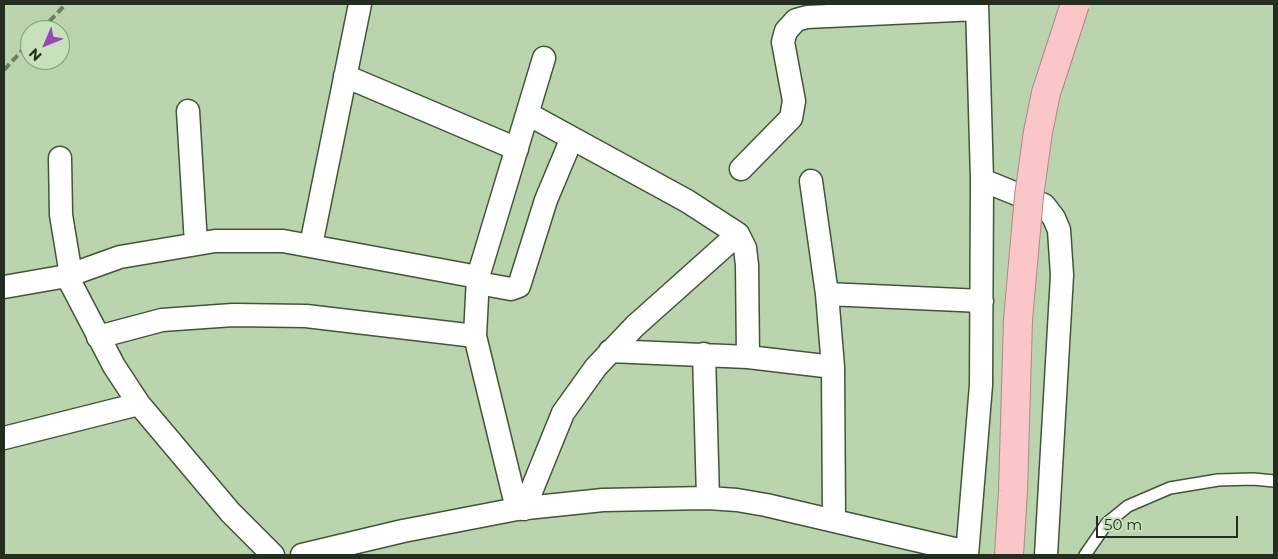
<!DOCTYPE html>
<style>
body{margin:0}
#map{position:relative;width:1278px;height:559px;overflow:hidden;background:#bad4ae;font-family:Montserrat,sans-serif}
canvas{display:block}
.frame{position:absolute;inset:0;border:5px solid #242e1f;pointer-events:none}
.north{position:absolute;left:20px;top:20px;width:50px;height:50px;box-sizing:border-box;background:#c7e1bb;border:1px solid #86997d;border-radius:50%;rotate:225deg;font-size:14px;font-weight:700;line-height:20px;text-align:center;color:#242e1f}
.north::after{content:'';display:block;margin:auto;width:18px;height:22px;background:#9947b6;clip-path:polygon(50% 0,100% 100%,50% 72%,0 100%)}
.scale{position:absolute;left:1096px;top:516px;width:142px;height:22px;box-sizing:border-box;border:2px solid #242e1f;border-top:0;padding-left:6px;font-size:15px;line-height:18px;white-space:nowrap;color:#242e1f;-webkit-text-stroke:4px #c7e1bb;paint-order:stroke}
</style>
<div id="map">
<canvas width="1278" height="559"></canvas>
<div class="frame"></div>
<div class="north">N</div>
<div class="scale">50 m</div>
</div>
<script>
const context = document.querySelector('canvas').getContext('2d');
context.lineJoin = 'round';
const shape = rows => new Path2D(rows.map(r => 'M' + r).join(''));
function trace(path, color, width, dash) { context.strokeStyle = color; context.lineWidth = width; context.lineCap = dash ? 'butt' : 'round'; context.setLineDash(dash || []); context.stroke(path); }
const service = shape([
 [1085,555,1107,523,1128,506,1170,488,1218,480,1253,479,1274,481]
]);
const minor = shape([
 [345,76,517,149],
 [188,111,196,244],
 [528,114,687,201,738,234,745,248,747,265,748,357,833,367,834,520],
 [60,158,61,215,71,275],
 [741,169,791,118,794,101,783,42,786,31,796,20,807,17,977,9],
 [982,180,1044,205,1054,218,1059,230,1062,275,1046,555],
 [811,181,827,294,833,367],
 [311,245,360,4],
 [67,276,114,366,139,404,230,512,273,555],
 [478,283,511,289,519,286,546,200,572,138],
 [4,287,67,276,120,257,215,241,283,241,478,277],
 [827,294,982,301],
 [475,336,478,277,544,58],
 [98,337,162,320,233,315,306,316,475,336,517,509],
 [610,351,748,357],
 [704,354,708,498],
 [4,438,139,404],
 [524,509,563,413,596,367,635,326,738,234],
 [302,555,403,531,517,509,603,500,708,498,737,500,766,505,967,552],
 [967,555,981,385,982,180,977,4]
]);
const trunk = shape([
 [1009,555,1013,491,1018,320]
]);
const rail = shape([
 [41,30,66,4],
 [4,70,30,42]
]);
const trunkBridge = shape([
 [1018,320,1029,196,1038,132,1046,93,1075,4]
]);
trace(service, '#405636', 14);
trace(minor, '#405636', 25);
trace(trunk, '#af8884', 30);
trace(service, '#fff', 11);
trace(minor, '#fff', 22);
trace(trunk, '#fbc6c8', 28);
trace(rail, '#6b7d63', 4, [8, 4]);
trace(trunkBridge, '#af8884', 30, []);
trace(trunkBridge, '#fbc6c8', 28);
</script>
